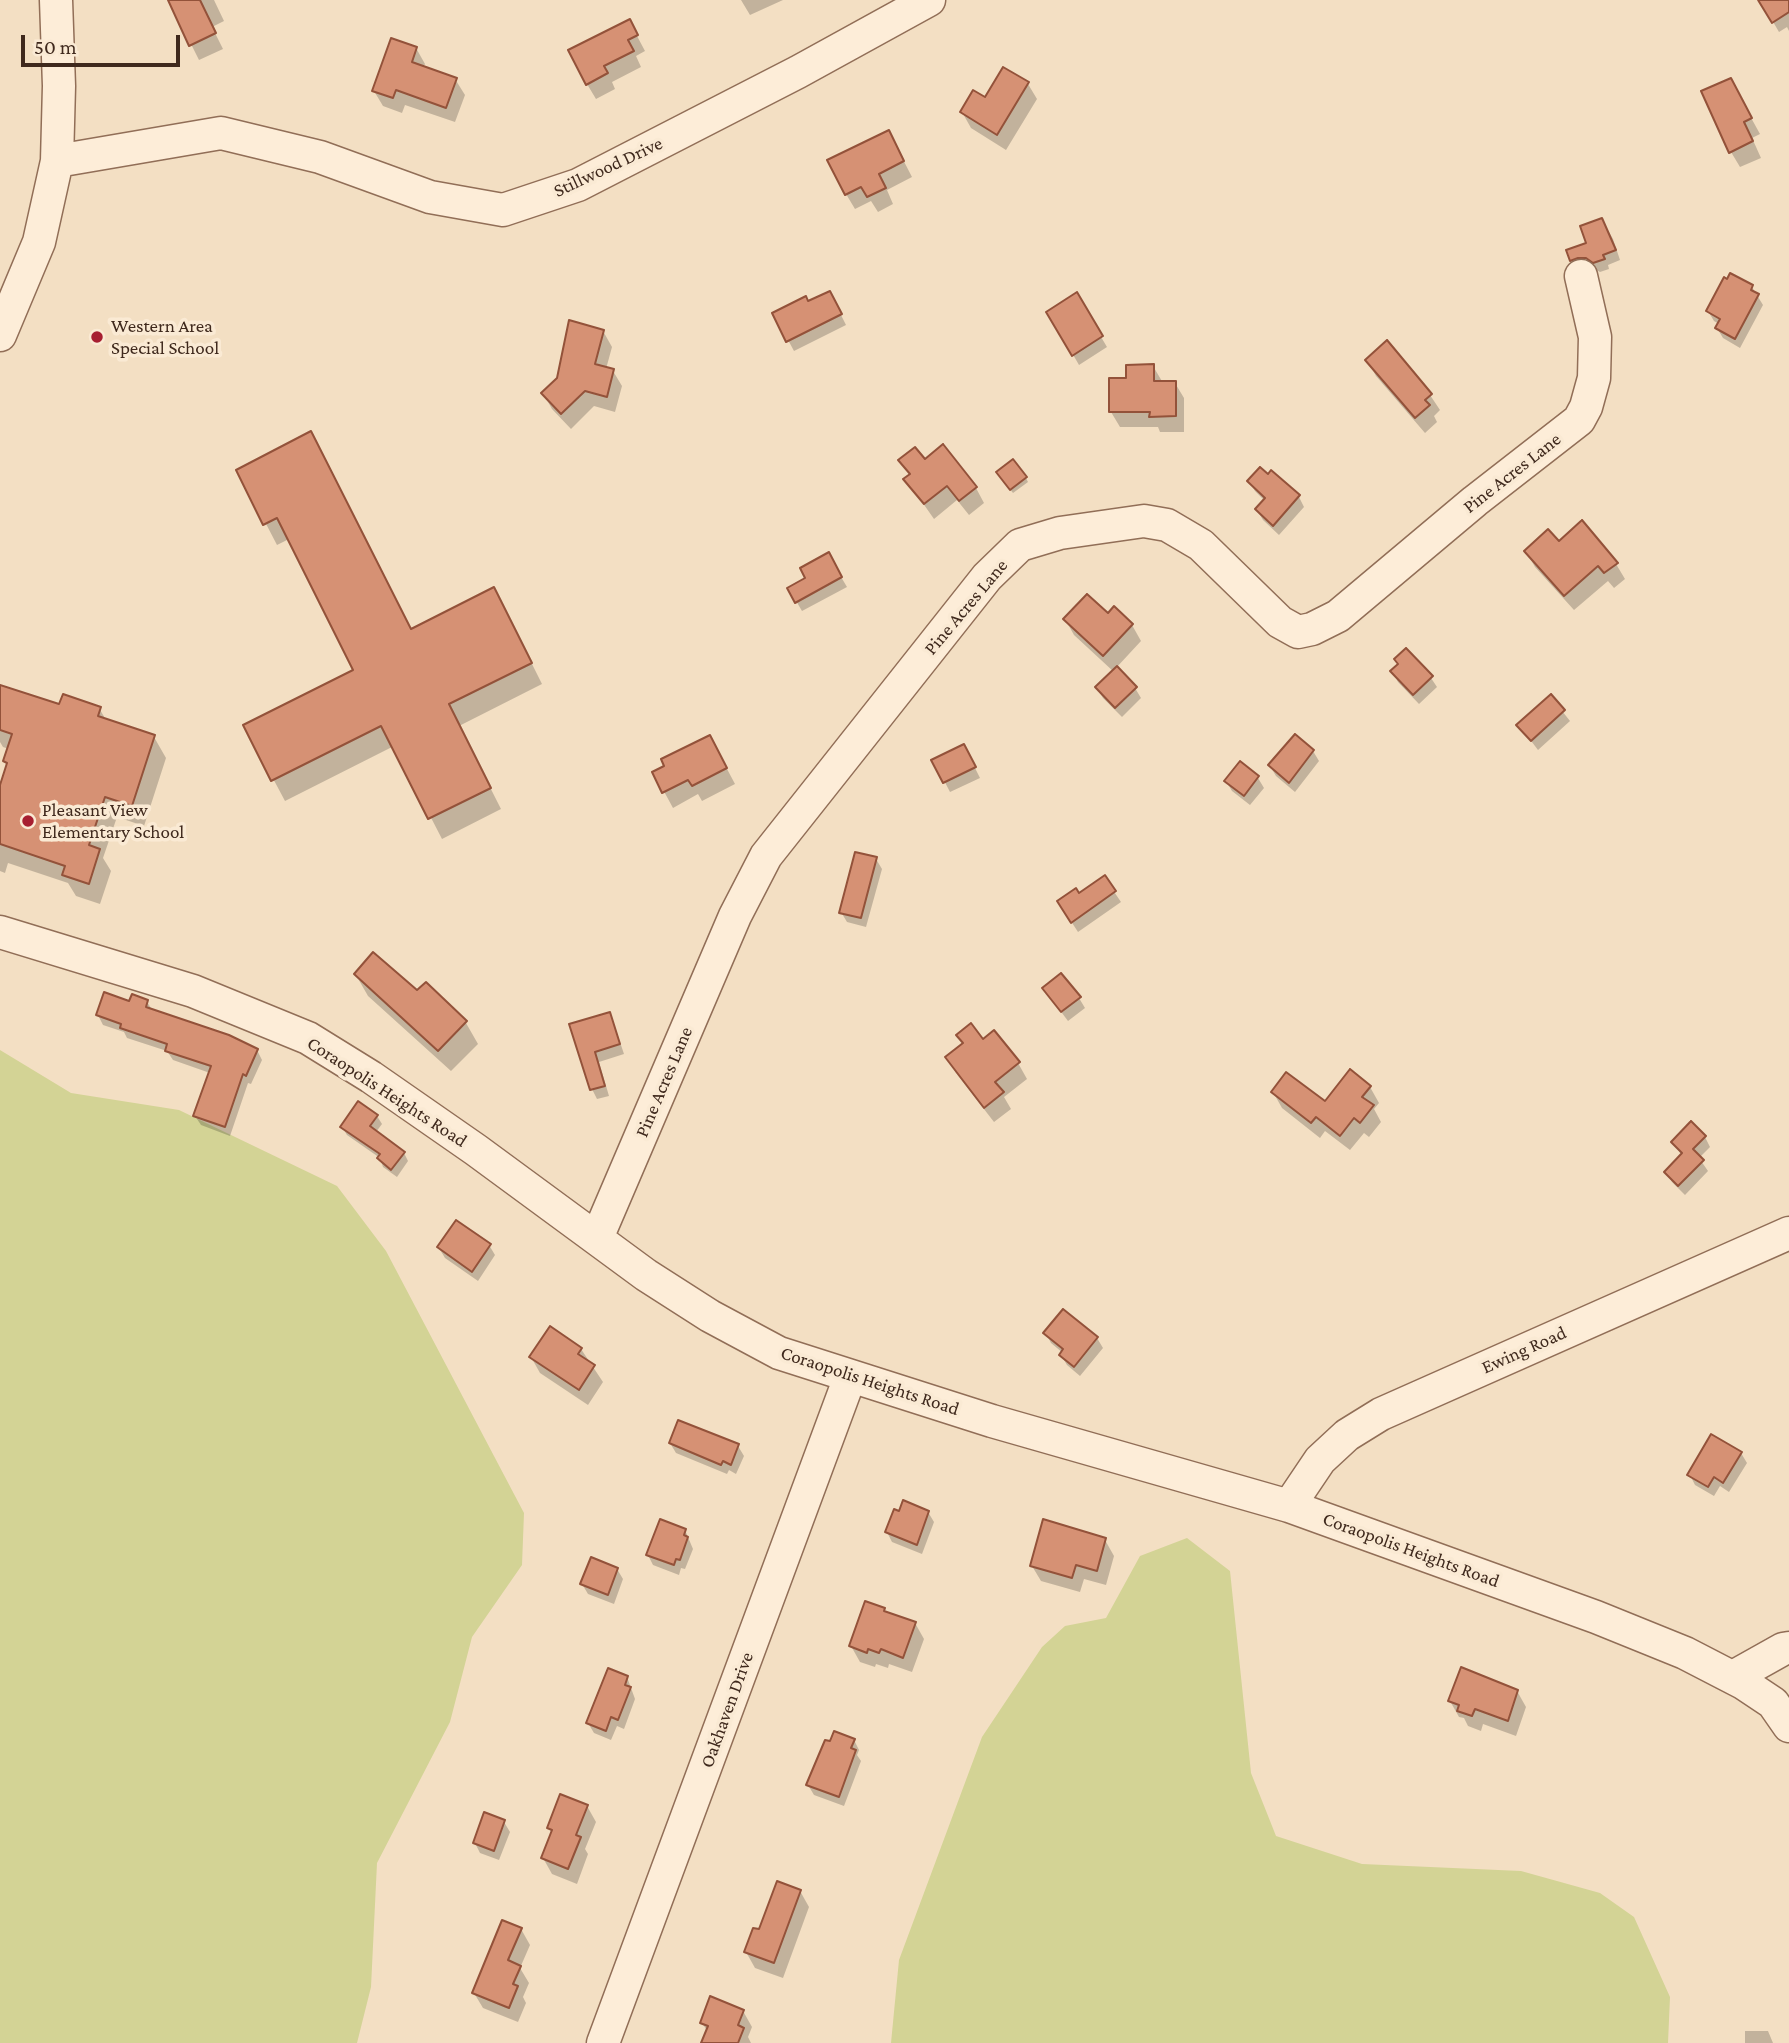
<!DOCTYPE html>
<style>
body{margin:0}
#map{position:relative;width:1789px;height:2043px;overflow:hidden;background:#f3dfc3;font-family:"Crimson Pro",serif}
canvas{display:block}
.scale{position:absolute;left:21px;top:35px;width:159px;height:32px;box-sizing:border-box;border:4px solid #3f291d;border-top:0;padding-left:9px;font-size:21px;line-height:24px;white-space:nowrap;color:#3f291d;-webkit-text-stroke:5px #faead4;paint-order:stroke}
</style>
<div id="map">
<canvas width="1789" height="2043"></canvas>
<div class="scale">50 m</div>
</div>
<script>
const context = document.querySelector('canvas').getContext('2d');
context.lineJoin = 'round';
function fillPath(path, color) { context.fillStyle = color; context.fill(path, 'evenodd'); }
const shape = rows => new Path2D(rows.map(r => 'M' + r).join(''));
function trace(path, color, width, dash) { context.strokeStyle = color; context.lineWidth = width; context.lineCap = dash ? 'butt' : 'round'; context.setLineDash(dash || []); context.stroke(path); }
function label(font, color, halo, rows, align = 'center') {
  context.font = font + ' "Crimson Pro",serif'; context.lineWidth = 7; context.setLineDash([]); context.textBaseline = 'middle'; context.strokeStyle = halo; context.fillStyle = color; for (const [text, x, y, turn = 0] of rows) {
    context.save(); context.translate(x, y); context.rotate((+turn || 0) * Math.PI / 180); context.textAlign = isNaN(turn) ? turn : align; if (halo) context.strokeText(text, 0, 0); context.fillText(text, 0, 0); context.restore();
  }
}
const green = shape([
 [0,1050,71,1093,179,1110,337,1186,386,1251,524,1513,522,1565,472,1637,450,1722,377,1863,371,1987,357,2043,0,2043],
 [1187,1538,1230,1571,1251,1773,1276,1836,1362,1864,1521,1871,1600,1893,1634,1917,1670,1997,1668,2043,891,2043,899,1960,982,1737,1042,1647,1065,1626,1106,1618,1140,1556]
]);
const shadow = shape([
 [169,0,214,0,224,21,212,27,223,49,199,60],
 [741,0,783,0,750,15],
 [1767,0,1789,0,1789,31,1787,27,1779,32,1762,3],
 [629,21,645,51,636,56,641,67,612,82,615,89,596,99,587,84],
 [416,48,425,64,423,68,455,79,465,95,455,122,405,105,402,113,383,106,374,91],
 [1028,84,1037,99,1006,150,971,128,962,112,985,100],
 [1739,96,1760,134,1752,138,1761,158,1740,167,1731,152],
 [897,148,912,177,887,190,893,204,878,212,871,201,855,209,846,194],
 [1602,220,1613,239,1620,260,1608,265,1609,269,1600,272,1593,268,1578,270,1568,251,1588,244],
 [1752,287,1763,305,1740,348,1723,338,1717,328,1719,324,1714,321,1708,311],
 [1076,295,1107,347,1079,365,1049,313],
 [808,303,835,303,846,325,794,351,774,314],
 [603,331,612,347,606,369,613,371,622,386,615,412,594,406,571,429,552,409,543,393],
 [1387,342,1418,377,1440,410,1434,416,1437,422,1425,433,1376,376,1367,360],
 [1153,366,1163,383,1175,383,1184,398,1184,432,1160,432,1158,427,1120,427,1111,412,1128,380],
 [901,460,925,461,976,488,984,503,969,515,957,500,934,519,906,479,910,476],
 [238,470,411,630,505,610,542,684,459,726,501,809,442,839,394,746,285,801,245,726,355,671,289,539,277,545],
 [1272,473,1299,497,1304,507,1279,535,1263,520,1257,510,1265,501,1255,491,1249,481,1268,477],
 [1000,477,1026,478,1028,482,1013,493],
 [1559,544,1616,564,1625,579,1614,588,1608,581,1574,610,1535,567,1526,551],
 [828,555,847,587,802,611,789,589,808,579],
 [1114,608,1132,625,1141,641,1116,668,1135,688,1141,698,1122,717,1103,698,1097,688,1114,672,1074,635,1065,619,1108,615],
 [1393,672,1431,678,1437,687,1419,704,1398,682],
 [0,697,61,707,99,708,106,720,154,737,166,758,144,826,117,817,103,858,111,871,100,904,76,896,68,883,8,863,5,873,0,871,0,791,8,767,5,761,9,749,3,747,0,742],
 [1551,697,1570,721,1538,750,1519,725],
 [1313,751,1319,761,1295,792,1276,776,1270,766],
 [718,752,735,784,702,801,698,794,673,808,654,773],
 [969,756,980,778,950,792,934,761],
 [1241,764,1258,778,1264,788,1250,805,1232,791,1226,781],
 [876,859,882,869,866,927,847,922,841,912],
 [1104,877,1121,902,1078,932,1065,912],
 [356,975,417,993,426,984,466,1023,478,1044,451,1071,368,996],
 [1044,989,1079,998,1085,1008,1068,1021],
 [147,1002,153,1011,257,1050,262,1060,251,1084,248,1083,230,1136,201,1125,195,1116,210,1073,173,1060,167,1051,127,1038,124,1032,103,1025,98,1015,130,1003],
 [609,1014,614,1024,624,1054,599,1062,609,1096,597,1099,592,1089,571,1025],
 [983,1041,1018,1063,1027,1079,1004,1097,1011,1109,994,1122,956,1073,947,1058],
 [1370,1087,1379,1103,1374,1109,1381,1122,1369,1137,1364,1133,1350,1150,1325,1131,1320,1138,1282,1108,1273,1092,1325,1103],
 [377,1116,382,1124,376,1132,404,1153,408,1161,397,1177,383,1167,380,1158,347,1135,342,1127],
 [1705,1137,1710,1147,1699,1158,1708,1171,1685,1195,1672,1182,1666,1172,1682,1156,1673,1142],
 [489,1245,495,1255,478,1281,445,1258,439,1248],
 [1046,1333,1097,1338,1103,1348,1080,1376,1067,1365,1061,1355,1063,1353,1051,1343],
 [581,1349,603,1382,588,1405,540,1373,531,1357],
 [670,1443,738,1446,744,1456,736,1474,729,1470,727,1474,676,1453],
 [1741,1453,1747,1463,1729,1492,1720,1486,1714,1496,1695,1485,1690,1475],
 [928,1512,934,1522,922,1554,892,1542,887,1532],
 [685,1530,693,1549,685,1569,681,1568,679,1575,653,1565,648,1555],
 [1105,1540,1114,1556,1106,1585,1084,1579,1080,1592,1041,1581,1032,1566],
 [617,1569,623,1579,614,1604,588,1594,582,1584],
 [883,1610,885,1613,915,1623,924,1639,912,1672,889,1664,888,1668,876,1664,875,1667,860,1662,851,1646],
 [1462,1669,1517,1691,1526,1707,1516,1736,1483,1724,1481,1731,1468,1726,1464,1718,1459,1717,1450,1701],
 [627,1677,635,1699,624,1729,617,1726,611,1740,594,1733,588,1723],
 [854,1740,859,1750,857,1755,861,1761,844,1806,814,1795,808,1785],
 [587,1806,596,1822,585,1849,588,1854,577,1884,552,1874,543,1858,553,1835,549,1828],
 [504,1822,510,1832,499,1860,480,1853,475,1843],
 [800,1891,809,1907,783,1978,755,1968,746,1952,760,1932],
 [521,1929,530,1945,520,1968,529,1983,523,1997,526,2003,518,2022,483,2008,474,1993],
 [743,2011,752,2027,748,2037,751,2043,703,2043,708,2032,702,2023],
 [1745,2031,1768,2031,1773,2043,1745,2043]
]);
const building = shape([
 [168,0,200,0,216,33,189,46,168,0],
 [1758,0,1789,0,1789,12,1772,23,1758,0],
 [630,19,638,35,628,40,634,51,604,66,608,73,586,85,568,50,630,19],
 [391,38,417,47,412,62,457,78,446,108,396,90,393,98,372,91,391,38],
 [1003,67,1029,82,997,135,960,112,973,90,985,97,1003,67],
 [1731,78,1752,118,1744,122,1753,141,1729,153,1701,91,1731,78],
 [889,130,904,161,879,174,886,188,867,197,861,187,845,195,827,160,889,130],
 [1602,218,1616,250,1603,255,1605,259,1593,263,1586,258,1578,258,1570,261,1566,250,1586,243,1580,226,1602,218],
 [1730,273,1753,285,1751,290,1759,294,1735,339,1715,328,1720,319,1706,311,1724,277,1727,279,1730,273],
 [830,291,842,314,786,342,772,313,806,296,808,301,830,291],
 [1077,292,1103,336,1072,356,1046,312,1077,292],
 [569,320,604,330,595,364,614,369,607,397,585,391,561,414,541,393,557,378,569,320],
 [1387,340,1432,394,1425,400,1430,405,1415,418,1365,360,1387,340],
 [1154,364,1154,381,1176,381,1176,416,1149,417,1150,412,1109,412,1109,378,1126,378,1126,365,1154,364],
 [311,431,411,629,494,587,532,663,449,704,491,788,428,819,381,726,271,781,243,725,353,670,277,518,263,525,236,470,311,431],
 [943,444,977,487,959,501,947,486,924,504,903,479,910,474,898,460,915,447,925,459,943,444],
 [1013,459,1027,477,1010,490,996,472,1013,459],
 [1260,467,1268,474,1271,470,1300,495,1273,526,1255,509,1265,498,1247,481,1260,467],
 [1582,520,1618,563,1604,573,1598,566,1564,596,1524,551,1548,529,1559,541,1582,520],
 [829,552,842,577,795,603,787,588,805,578,800,568,829,552],
 [1087,594,1108,613,1114,606,1133,624,1103,656,1063,619,1087,594],
 [1406,648,1433,676,1413,695,1390,671,1398,664,1394,659,1406,648],
 [1117,666,1137,687,1115,708,1095,687,1117,666],
 [0,685,59,704,63,694,101,707,98,716,155,735,132,806,105,797,89,845,100,849,89,884,62,875,65,866,0,844,0,785,7,763,3,761,12,734,0,730,0,685],
 [1551,694,1565,710,1531,741,1516,725,1551,694],
 [1295,734,1314,750,1289,783,1268,765,1295,734],
 [710,735,727,768,692,786,688,780,662,793,652,772,664,766,661,759,710,735],
 [964,744,976,767,943,783,931,760,964,744],
 [1240,761,1259,776,1244,796,1224,781,1240,761],
 [855,852,877,857,861,918,839,913,855,852],
 [1105,875,1116,891,1071,923,1057,901,1076,888,1079,893,1105,875],
 [373,952,417,990,426,982,467,1021,438,1051,354,974,373,952],
 [1061,973,1081,997,1061,1012,1042,988,1061,973],
 [104,992,129,1001,132,994,148,1000,146,1007,229,1035,258,1049,246,1076,243,1074,225,1127,193,1116,211,1066,165,1051,167,1044,120,1028,121,1024,96,1015,104,992],
 [610,1012,620,1044,595,1052,605,1086,590,1090,569,1024,610,1012],
 [971,1023,983,1039,994,1030,1020,1062,995,1082,1004,1092,984,1108,945,1057,963,1043,956,1035,971,1023],
 [1350,1069,1371,1086,1362,1097,1374,1105,1360,1123,1354,1118,1340,1136,1316,1117,1311,1123,1271,1092,1286,1072,1325,1101,1350,1069],
 [358,1101,378,1115,370,1126,405,1152,391,1170,377,1158,380,1154,340,1127,358,1101],
 [1691,1121,1706,1136,1693,1149,1704,1160,1678,1186,1664,1172,1682,1153,1671,1142,1691,1121],
 [456,1220,491,1244,472,1272,437,1247,456,1220],
 [1063,1309,1098,1337,1074,1367,1059,1355,1063,1349,1043,1333,1063,1309],
 [550,1326,582,1348,578,1354,595,1365,579,1390,529,1357,550,1326],
 [678,1420,739,1444,731,1465,723,1461,721,1465,669,1443,678,1420],
 [1711,1434,1742,1452,1723,1483,1714,1477,1708,1487,1687,1475,1711,1434],
 [903,1500,929,1511,917,1545,885,1532,894,1509,899,1511,903,1500],
 [660,1519,686,1529,684,1535,688,1537,680,1560,676,1559,674,1565,646,1555,660,1519],
 [1043,1519,1106,1538,1097,1571,1076,1565,1072,1578,1030,1566,1043,1519],
 [591,1557,618,1568,608,1595,580,1584,591,1557],
 [865,1601,885,1608,884,1611,916,1622,903,1658,881,1649,879,1653,868,1649,867,1653,849,1646,865,1601],
 [1461,1667,1518,1690,1508,1721,1475,1709,1472,1716,1457,1711,1459,1705,1448,1701,1461,1667],
 [608,1668,628,1676,625,1685,631,1687,618,1720,611,1717,606,1731,586,1723,608,1668],
 [834,1731,855,1739,851,1748,856,1750,839,1797,806,1785,825,1740,830,1741,834,1731],
 [560,1794,588,1805,576,1835,581,1837,568,1869,541,1858,552,1830,547,1828,560,1794],
 [484,1812,505,1820,494,1851,473,1843,484,1812],
 [777,1881,801,1890,774,1963,744,1952,753,1928,759,1929,777,1881],
 [502,1920,522,1928,508,1960,521,1966,513,1984,518,1986,509,2008,472,1993,502,1920],
 [710,1996,744,2010,738,2025,744,2028,738,2043,701,2043,708,2026,700,2023,710,1996]
]);
const minor = shape([
 [57,161,221,133,320,157,430,197,503,210,578,185,798,72,929,0],
 [0,335,39,242,57,161,59,86,56,0],
 [0,932,193,991,308,1038,371,1077,476,1150,646,1275,710,1316,779,1353,992,1421,1289,1506,1596,1617,1685,1653,1743,1683,1773,1703,1789,1726],
 [597,1238,735,916,766,856,987,577,1020,545,1060,533,1144,521,1167,525,1201,545,1280,622,1298,632,1312,629,1338,616,1475,501,1579,420,1586,407,1594,378,1595,337,1581,276],
 [1289,1506,1320,1460,1347,1435,1381,1414,1789,1233],
 [1733,1677,1783,1649,1789,1648],
 [603,2043,850,1377]
]);
const markers = [
 [97,337,7,"#a71f31"],
 [28,821,7,"#a71f31"]
];
const streetNames = [
 ["Stillwood Drive",608,167,-25],
 ["Pine Acres Lane",1512,473,-38],
 ["Pine Acres Lane",966,607,-50],
 ["Pine Acres Lane",664,1082,-67],
 ["Coraopolis Heights Road",387,1092,33],
 ["Ewing Road",1524,1350,-24],
 ["Coraopolis Heights Road",870,1381,18],
 ["Coraopolis Heights Road",1411,1550,20],
 ["Oakhaven Drive",727,1710,-70]
];
const poiNames = [
 ["Western Area",111,326],
 ["Special School",111,348],
 ["Pleasant View",42,810],
 ["Elementary School",42,832]
];
fillPath(green, '#d3d395');
fillPath(shadow, '#0003');
fillPath(building, '#d69174');
trace(building, '#93523a', 2);
trace(minor, '#916e57', 35);
trace(minor, '#fdedd8', 32);
for (const [x, y, r, color] of markers) { const dot = new Path2D(); dot.arc(x, y, r, 0, 2 * Math.PI); context.fillStyle = color; context.fill(dot); trace(dot, '#faead4', 2.5); }
label('19px', '#3f291d', '#faead4', streetNames);
label('19px', '#3f291d', '#faead4', poiNames, 'left');
</script>
